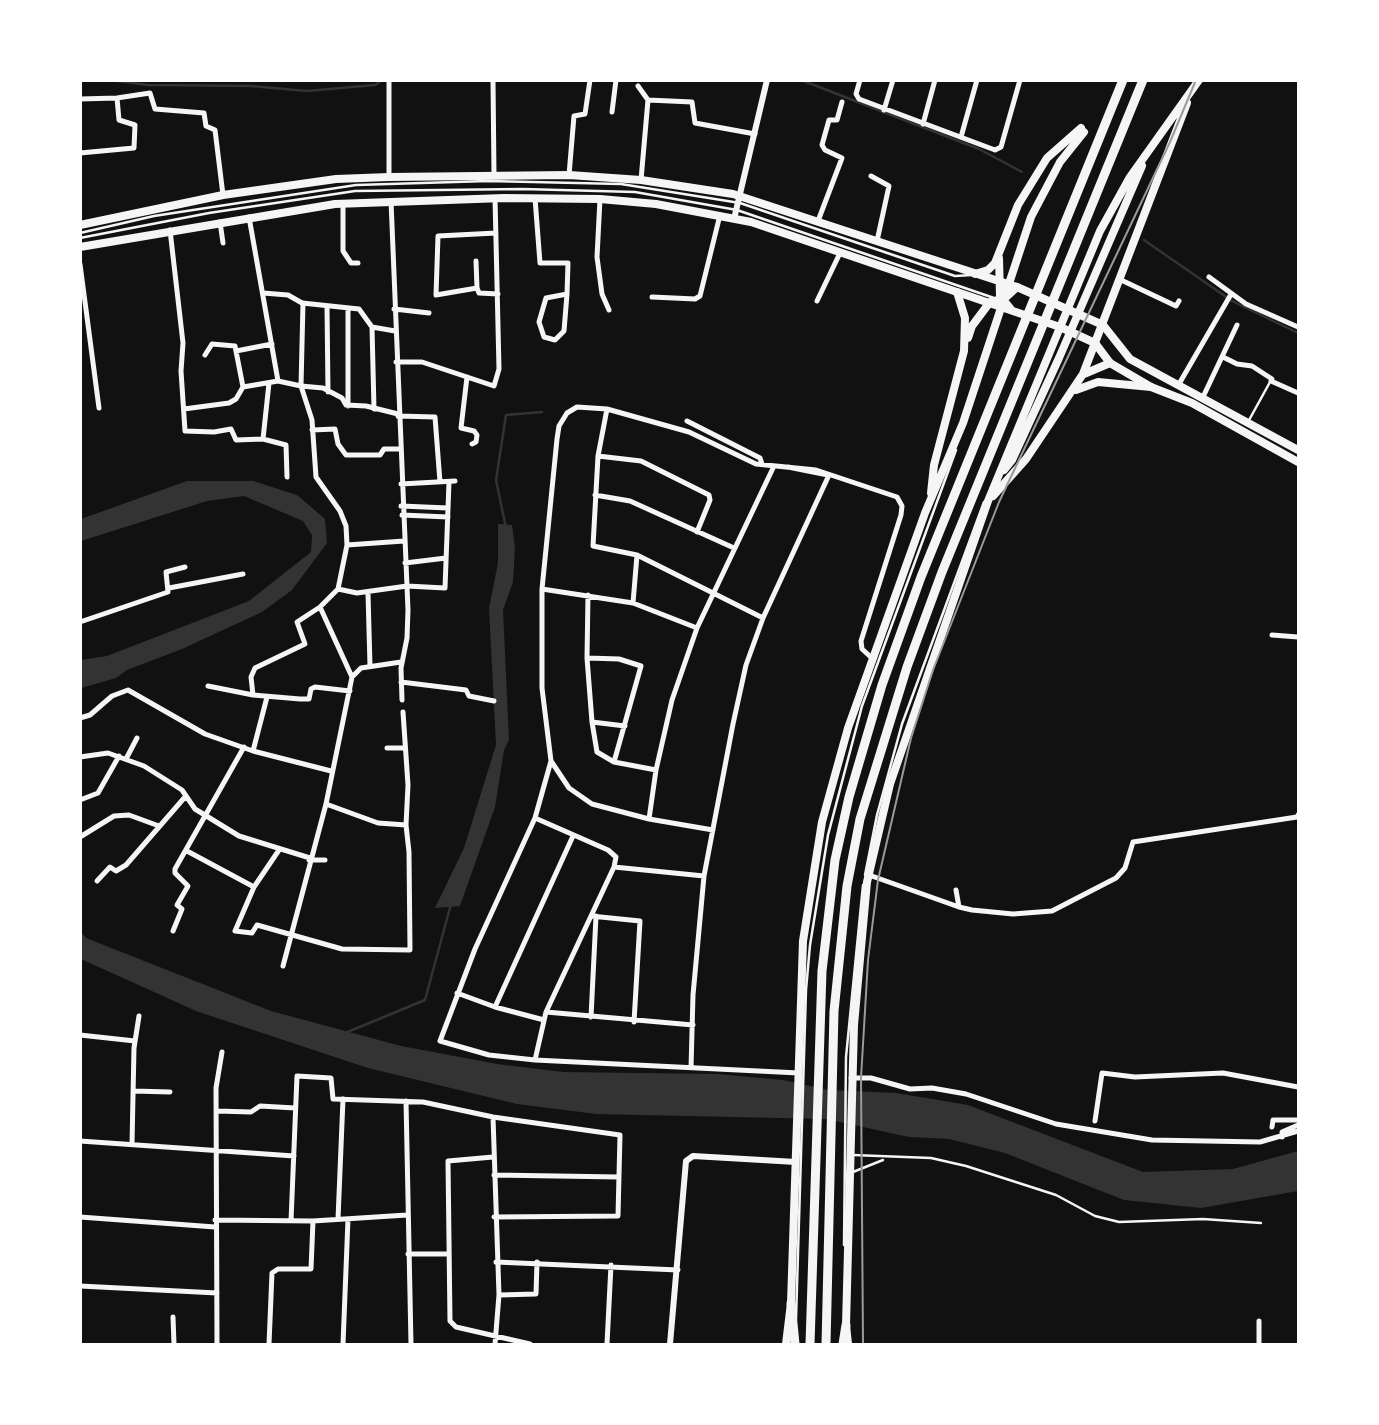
<!DOCTYPE html>
<style>
body{margin:0}
#map{position:relative;width:1379px;height:1425px;overflow:hidden;background:#111;font-family:Bitter,serif}
canvas{display:block}
.frame{position:absolute;inset:0;border:82px solid #fff;pointer-events:none}
</style>
<div id="map">
<canvas width="1379" height="1425"></canvas>
<div class="frame"></div>
</div>
<script>
const context = document.querySelector('canvas').getContext('2d');
context.lineJoin = 'round';
function fillPath(path, color) { context.fillStyle = color; context.fill(path, 'evenodd'); }
const shape = rows => new Path2D(rows.map(r => 'M' + r).join(''));
function trace(path, color, width, dash) { context.strokeStyle = color; context.lineWidth = width; context.lineCap = dash ? 'butt' : 'round'; context.setLineDash(dash || []); context.stroke(path); }
const water = shape([
 [187,481,253,481,297,495,325,519,327,543,292,590,262,612,182,649,127,670,116,678,81,688,81,660,107,656,249,601,311,552,312,535,303,521,244,496,207,501,81,541,81,519],
 [498,524,512,525,515,548,513,582,503,610,509,740,504,750,495,807,460,906,435,908,464,848,496,745,489,608,498,563],
 [81,932,86,938,271,1011,401,1046,497,1064,563,1072,717,1074,783,1080,828,1090,896,1093,968,1105,1143,1172,1233,1169,1298,1151,1298,1191,1201,1208,1124,1200,1005,1153,949,1139,909,1137,826,1119,596,1114,517,1104,368,1068,196,1011,81,959]
]);
const stream = shape([
 [110,80,148,85,251,86,307,91,375,85,382,80],
 [801,80,979,149,1022,172],
 [1144,240,1232,301,1298,333],
 [506,528,496,480,506,415,542,412],
 [345,1033,425,1000,451,904]
]);
const service = shape([
 [80,233,154,216,356,185,488,181,621,184,740,203,955,276,972,275],
 [80,238,209,213,355,191,523,189,635,192,737,210,994,298],
 [1248,422,1270,382],
 [865,875,877,815,902,724,984,502],
 [853,1155,931,1158,966,1166,1056,1195,1095,1216,1119,1222,1203,1219,1261,1223],
 [853,1172,883,1160],
 [844,1245,846,1057,863,885],
 [796,1319,806,990,810,945,828,835,862,706,956,450]
]);
const minor = shape([
 [493,80,494,175],
 [860,80,856,94,859,99,995,150,1001,147,1020,80],
 [638,86,648,100,641,180],
 [80,99,117,98,150,93,155,109,204,113,206,126,215,130,223,195],
 [648,100,692,102,695,123,755,134],
 [884,110,893,80],
 [612,112,616,80],
 [923,124,935,80],
 [961,137,977,80],
 [80,153,134,148,135,125,119,120,117,98],
 [569,175,574,116,585,114,590,80],
 [871,176,889,186,877,241],
 [389,177,389,80],
 [535,198,540,263,568,263,567,294,564,331,555,340,544,337,539,322,546,298,567,294],
 [600,199,597,257,602,294,609,310],
 [391,201,408,610,407,638,401,668,402,700],
 [343,203,343,251,351,263,358,263],
 [249,217,278,381],
 [818,221,842,158,825,150,822,145,829,120,837,120,842,102],
 [220,222,223,243],
 [170,230,183,343,181,371,185,431,214,432,231,429,236,440,263,439],
 [496,233,438,236,436,295,477,288,479,293,498,294],
 [476,261,477,288],
 [80,264,99,408],
 [1209,277,1246,304,1298,327],
 [1119,279,1176,306,1179,301],
 [263,293,288,295,302,303,359,309,372,327,395,331],
 [652,297,695,299,700,296,720,215],
 [817,301,840,253],
 [303,303,301,386,323,388,342,398,346,405,366,406,398,414],
 [327,306,328,392],
 [394,309,429,313],
 [372,327,374,409],
 [236,351,272,344],
 [1223,357,1237,364,1252,366,1272,379,1271,381,1298,393],
 [396,362,422,362,494,386,499,369,495,198],
 [467,377,461,428,474,431,477,435,476,442,472,444],
 [269,383,263,439,286,445,287,477],
 [1179,384,1230,296],
 [243,387,278,381,301,386,312,420,316,477,340,511,346,526,347,545,338,589,320,607,297,622,305,644,255,668,251,677,253,695],
 [1203,397,1237,325],
 [348,406,348,308],
 [184,409,229,403,236,399,243,387,235,346,212,344,205,355],
 [607,409,598,456,593,546,637,555,763,618],
 [398,416,435,417,440,482],
 [687,421,760,458,762,464],
 [312,430,335,429,338,444,346,455,380,455,384,449,399,449],
 [598,456,641,461,709,495,710,500,697,532],
 [788,467,828,475],
 [401,484,455,481],
 [595,495,630,501,734,548],
 [401,506,448,508],
 [402,515,448,517],
 [347,545,404,541],
 [405,563,446,558],
 [169,588,243,574],
 [338,589,357,593,407,586,445,588,449,482],
 [542,589,633,603,697,628],
 [368,593,370,666],
 [588,595,587,658,592,722,597,752,614,762,656,770],
 [633,603,637,555],
 [320,607,352,677],
 [80,622,168,592,166,572,185,567],
 [1272,635,1298,637],
 [587,658,619,659,641,666,614,762],
 [401,682,466,690,469,696,494,701],
 [208,686,253,695,300,699,309,699,311,689,315,687,350,691],
 [80,718,90,715,112,696,128,690,205,734,253,751,331,771],
 [592,722,625,726],
 [387,748,405,748],
 [253,751,267,697],
 [80,757,108,753,144,766,182,790,195,809,239,836,310,858],
 [126,759,137,738],
 [551,761,535,818,475,949,440,1041,489,1055,535,1060,799,1073],
 [80,800,98,793,119,756],
 [326,804,378,823,406,825],
 [535,818,608,850,616,857,614,867,546,1012,535,1060],
 [649,819,656,770,672,700,697,628,774,466],
 [713,830,649,819,592,804,569,788,551,761,542,688,542,589,557,439,559,426,567,413,577,407,607,409,689,432,756,464,816,470,897,497,902,506,901,515,861,641,862,649,873,659],
 [80,837,114,816,129,815,159,826],
 [279,850,254,887,235,931,252,933,257,925,342,949,410,950,409,852,406,825,408,785,403,712],
 [187,851,254,887],
 [309,860,325,860],
 [614,867,704,876],
 [869,875,959,907],
 [97,881,110,867,116,871,126,865,185,797],
 [956,890,959,907,972,910,1013,914,1052,911,1116,878,1125,868,1133,842,1297,817,1298,815],
 [591,916,640,921,634,1022],
 [173,931,182,909,177,905,188,886,175,873,175,869,244,747],
 [283,966,326,804,352,677,361,668,401,662],
 [457,993,495,1007,544,1020],
 [495,1007,573,836],
 [546,1012,693,1025],
 [591,1017,596,916],
 [80,1035,135,1041],
 [691,1068,693,995,704,876,733,724,746,665,763,618,829,475],
 [851,1078,871,1078,910,1089,932,1088,966,1094,1056,1124,1152,1140,1260,1142,1298,1131],
 [133,1091,170,1092],
 [406,1101,411,1344],
 [217,1111,251,1112,260,1106,295,1108],
 [493,1117,499,1295,495,1344],
 [1095,1121,1102,1073,1135,1077,1223,1073,1298,1087],
 [1272,1127,1273,1120,1298,1120],
 [1282,1137,1282,1132,1298,1125],
 [80,1141,294,1156],
 [132,1144,134,1048,139,1016],
 [493,1157,448,1161,450,1321,456,1327,530,1344],
 [494,1175,619,1177],
 [80,1217,215,1227],
 [338,1219,343,1099],
 [215,1220,313,1221,407,1215],
 [291,1221,297,1076,331,1078,333,1099,423,1102,493,1117,620,1135,618,1216,494,1217],
 [408,1254,449,1254],
 [496,1262,678,1270],
 [80,1286,217,1293],
 [499,1295,536,1294,537,1262],
 [173,1317,174,1344],
 [1259,1321,1259,1344],
 [217,1344,216,1088,222,1052],
 [269,1344,272,1273,278,1269,311,1269,313,1221],
 [343,1344,348,1219],
 [607,1344,611,1265]
]);
const tertiary = shape([
 [734,219,767,80],
 [670,1344,686,1161,693,1156,796,1162]
]);
const primary = shape([
 [80,225,223,195,336,179,389,177,569,175,641,180,733,194,1017,287,1103,325,1130,359,1298,450],
 [80,247,335,204,504,198,600,199,656,204,751,222,1060,327,1095,343,1110,363,1151,387,1192,403,1298,462]
]);
const trunk = shape([
 [999,258,1000,296,1010,308],
 [975,274,988,270,995,263,1018,205,1047,158,1081,128],
 [968,338,972,326,990,302,1005,298,1017,287],
 [1084,374,1110,363],
 [1076,390,1098,382,1151,387],
 [1004,470,1012,460,1059,358,1142,166],
 [931,493,934,465,964,351,965,318,957,292],
 [993,496,1026,459,1083,374,1187,103],
 [786,1344,791,1303,803,941,822,822,848,728,925,513,963,423,1031,217,1060,162,1084,132],
 [848,1344,846,1325,854,1025,867,882,890,784,988,501,1100,231,1130,177,1199,80]
]);
const motorway = shape([
 [791,1303,795,1344],
 [810,1344,822,971,835,860,849,797,882,685,921,577,1123,80],
 [826,1344,834,1011,847,886,860,819,907,667,942,572,1143,80],
 [843,1344,846,1325]
]);
const tram = shape([
 [863,1344,861,1078,868,960,878,880,911,738,933,670,999,502,1170,142,1196,80]
]);
fillPath(water, '#333');
trace(stream, '#333', 2.5);
trace(service, '#f5f5f5', 2.5);
trace(minor, '#f5f5f5', 5);
trace(tertiary, '#f5f5f5', 6);
trace(primary, '#f5f5f5', 8);
trace(trunk, '#f5f5f5', 8);
trace(motorway, '#f5f5f5', 9);
trace(tram, '#9a9a9a', 2);
</script>
